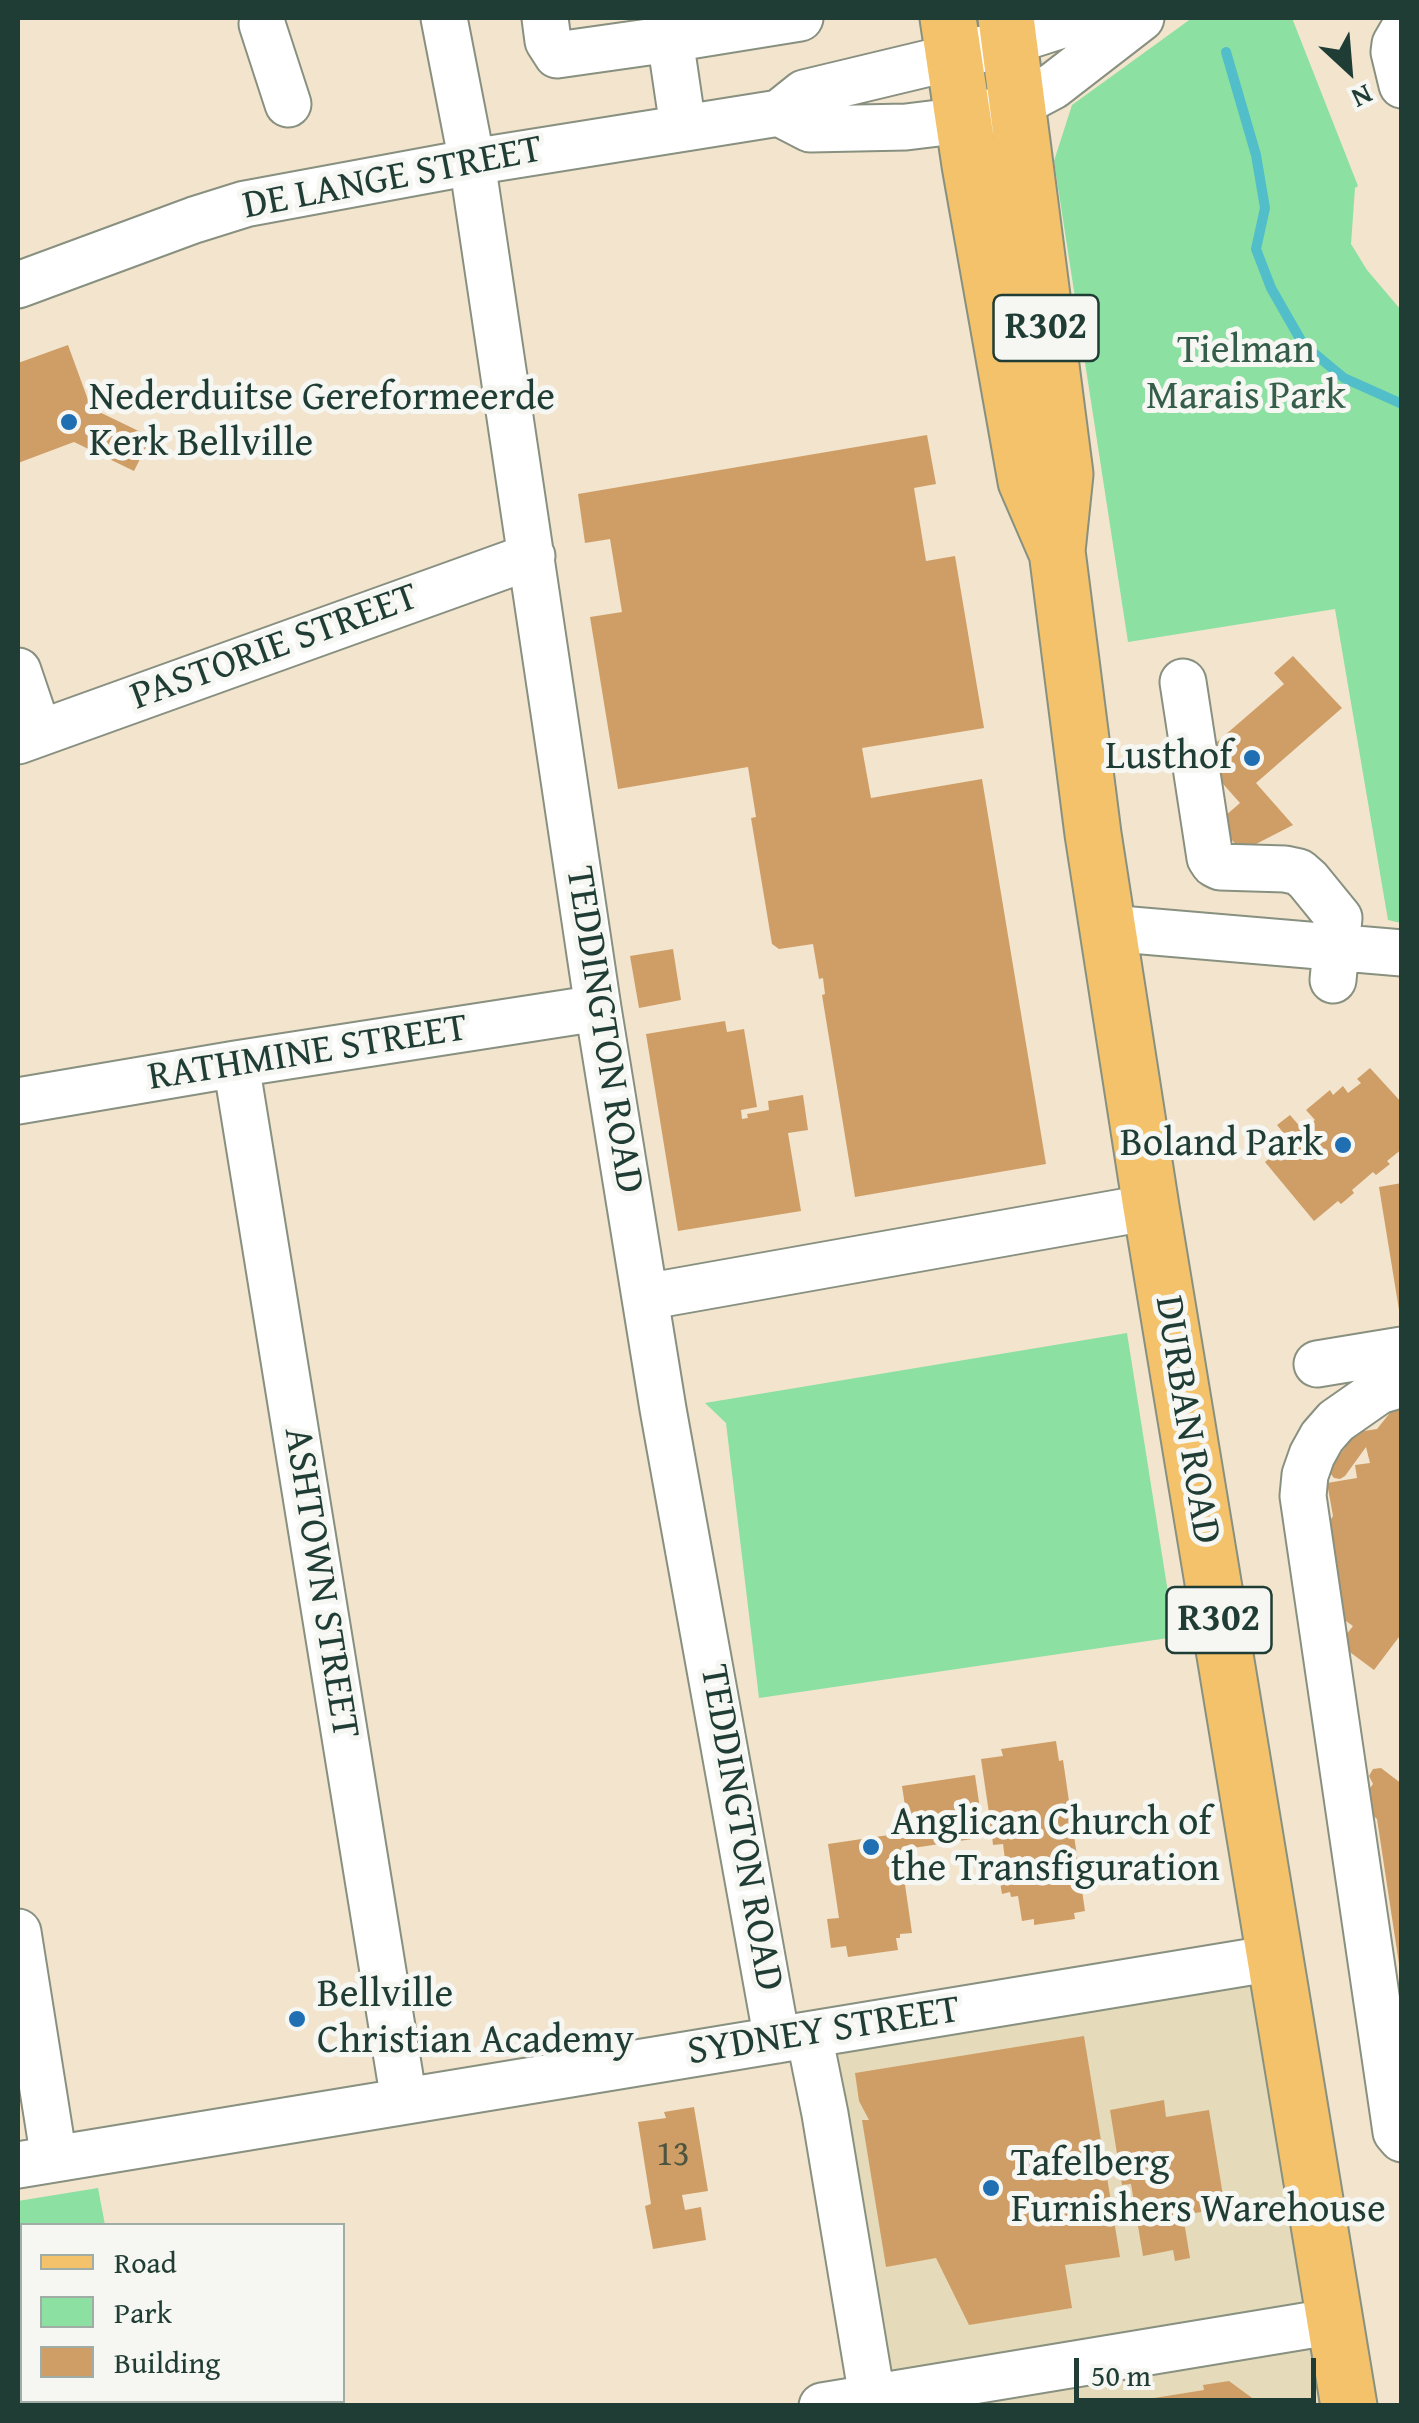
<!DOCTYPE html>
<style>
body{margin:0}
#map{position:relative;width:1419px;height:2423px;overflow:hidden;background:#f2e4cd;font-family:"Gentium Book Plus",serif}
canvas{display:block}
.frame{position:absolute;inset:0;border:20px solid #1f3d34;pointer-events:none}
.legend{position:absolute;left:20px;top:2223px;width:325px;height:180px;box-sizing:border-box;background:#f6f6f2;border:2px solid #a0aca6;margin:0;padding:12px 18px;list-style:none;font-size:30px;color:#1f3d34}
.legend li{display:flex;align-items:center;gap:20px;height:50px}
.legend b{width:50px;border:2px solid #a0aca6}
.north{position:absolute;left:1299px;top:20px;width:100px;height:100px;-webkit-text-stroke:8px #f6f6f2;paint-order:stroke;rotate:154deg;font-size:28px;font-weight:700;line-height:40px;text-align:center;color:#1f3d34}
.north::after{content:'';display:block;margin:auto;width:35px;height:45px;background:#1f3d34;clip-path:polygon(50% 0,100% 100%,50% 72%,0 100%)}
.scale{position:absolute;left:1074px;top:2358px;width:242px;height:45px;box-sizing:border-box;border:5px solid #1f3d34;border-top:0;padding-left:12px;font-size:30px;line-height:35px;white-space:nowrap;color:#1f3d34;-webkit-text-stroke:8px #f6f6f2;paint-order:stroke}
</style>
<div id="map">
<canvas width="1419" height="2423"></canvas>
<div class="frame"></div>
<ul class="legend">
<li><b style="height:12px;background:#f3c26a"></b>Road</li>
<li><b style="height:28px;background:#8be0a2"></b>Park</li>
<li><b style="height:28px;background:#cf9e66"></b>Building</li>
</ul>
<div class="north">N</div>
<div class="scale">50 m</div>
</div>
<script>
const context = document.querySelector('canvas').getContext('2d');
context.lineJoin = 'round';
function fillPath(path, color) { context.fillStyle = color; context.fill(path, 'evenodd'); }
const shape = rows => new Path2D(rows.map(r => 'M' + r).join(''));
function trace(path, color, width, dash) { context.strokeStyle = color; context.lineWidth = width; context.lineCap = dash ? 'butt' : 'round'; context.setLineDash(dash || []); context.stroke(path); }
function label(font, color, halo, rows, align = 'center') {
  context.font = font + ' "Gentium Book Plus",serif'; context.lineWidth = 10; context.setLineDash([]); context.textBaseline = 'middle'; context.strokeStyle = halo; context.fillStyle = color; for (const [text, x, y, turn = 0] of rows) {
    context.save(); context.translate(x, y); context.rotate((+turn || 0) * Math.PI / 180); context.textAlign = isNaN(turn) ? turn : align; if (halo) context.strokeText(text, 0, 0); context.fillText(text, 0, 0); context.restore();
  }
}
const built = shape([
 [1271,1963,1344,2405,962,2405,874,2395,815,2038]
]);
const green = shape([
 [1192,18,1292,18,1358,186,1355,188,1351,244,1367,270,1401,310,1401,923,1388,920,1335,609,1128,642,1054,161,1072,105],
 [1127,1333,1175,1637,759,1698,726,1423,705,1403],
 [98,2188,105,2225,22,2226,22,2400,118,2401,120,2405,18,2405,18,2201]
]);
const stream = shape([
 [1226,52,1256,155,1265,208,1256,249,1271,288,1303,344,1344,378,1402,404]
]);
const building = shape([
 [68,345,91,408,151,437,134,471,74,442,18,463,18,363],
 [927,435,936,484,914,488,926,561,955,556,984,728,862,748,871,798,982,779,1046,1164,855,1197,822,995,825,994,823,978,819,979,813,944,779,949,772,944,751,818,756,817,748,767,618,789,590,617,622,612,610,539,585,543,578,494],
 [1293,656,1342,708,1256,783,1293,825,1256,844,1245,855,1217,823,1240,803,1216,776,1227,767,1210,748,1284,684,1274,673],
 [673,949,681,1000,639,1008,630,956],
 [725,1021,727,1032,744,1029,757,1107,741,1110,742,1119,748,1118,747,1114,769,1110,768,1101,803,1095,808,1130,788,1133,801,1211,678,1231,646,1034],
 [1370,1068,1402,1103,1402,1149,1387,1161,1390,1164,1376,1175,1373,1172,1352,1190,1354,1193,1341,1204,1338,1201,1314,1221,1265,1162,1290,1141,1277,1125,1290,1115,1303,1130,1315,1120,1306,1110,1330,1090,1333,1095,1343,1086,1348,1093,1361,1083,1357,1079],
 [1402,1183,1402,1310,1399,1310,1379,1187],
 [1402,1398,1402,1425,1399,1428,1402,1427,1402,1633,1374,1670,1339,1644,1353,1626,1343,1619,1324,1530,1333,1516,1327,1483,1357,1478,1355,1465,1370,1463,1366,1447,1345,1476,1340,1479,1334,1478,1330,1473,1331,1466,1357,1432,1377,1429],
 [1056,1741,1059,1761,1063,1760,1085,1911,1074,1913,1075,1919,1034,1925,1034,1919,1022,1921,1018,1896,1011,1897,1010,1892,1002,1894,999,1876,1007,1875,1003,1844,993,1845,992,1836,900,1850,912,1933,900,1934,900,1938,896,1938,898,1950,848,1957,846,1946,831,1948,827,1919,839,1918,828,1844,909,1832,902,1786,975,1775,980,1809,970,1810,972,1823,990,1820,981,1759,1003,1756,1001,1749],
 [1381,1768,1402,1784,1402,1964,1399,1964,1377,1819,1371,1814,1367,1792,1373,1784,1369,1776,1373,1769],
 [1084,2036,1120,2257,1065,2265,1072,2308,969,2325,936,2258,886,2267,862,2120,869,2120,859,2101,855,2073],
 [1164,2100,1166,2117,1209,2110,1225,2208,1183,2215,1190,2258,1175,2261,1173,2250,1143,2256,1131,2184,1122,2185,1110,2110],
 [694,2107,708,2191,682,2195,685,2210,701,2207,706,2240,653,2249,645,2206,651,2204,638,2122,666,2118,664,2112],
 [1229,2381,1263,2406,1123,2406,1123,2403,1204,2390,1203,2385]
]);
const minor = shape([
 [444,18,472,162,598,1008,663,1409,777,2040],
 [545,18,548,41,557,55,670,39],
 [262,24,288,104],
 [1402,32,1395,44,1394,52,1402,85],
 [779,113,810,129,906,127,963,120,1019,104,1053,86,1141,18],
 [683,127,670,39,800,18],
 [18,285,194,220,245,204,472,162,779,113,804,93,954,57,1009,42,1084,18],
 [18,671,39,733],
 [1183,682,1210,858,1214,864,1220,867,1285,869,1299,872,1308,880,1339,918,1333,980],
 [18,741,532,556],
 [1108,928,1402,953],
 [236,1064,404,2101],
 [18,1101,236,1064,598,1008],
 [645,1297,1151,1207],
 [1317,1364,1402,1350],
 [1402,1384,1379,1391,1336,1421,1322,1437,1312,1455,1305,1475,1303,1496,1396,2132,1402,2139],
 [18,1932,54,2159],
 [809,2035,825,2114,872,2397],
 [18,2165,1274,1958],
 [822,2406,1335,2321]
]);
const major = shape([
 [948,18,970,165,1026,481,1055,548],
 [1006,18,1065,474,1057,551,1093,834,1151,1207,1349,2406]
]);
const markers = [
 [69,422,10,"#1f6fb2"],
 [1252,758,10,"#1f6fb2"],
 [1343,1145,10,"#1f6fb2"],
 [871,1847,10,"#1f6fb2"],
 [297,2019,10,"#1f6fb2"],
 [991,2188,10,"#1f6fb2"]
];
const numberNames = [
 ["13",673,2156]
];
const shields = [
 [1046,328,105],
 [1219,1620,105]
];
const shieldNames = [
 ["R302",1046,328],
 ["R302",1219,1620]
];
const streetNames = [
 ["DE LANGE STREET",393,179,-11],
 ["PASTORIE STREET",275,648,-20],
 ["TEDDINGTON ROAD",603,1030,81],
 ["RATHMINE STREET",308,1054,-9],
 ["DURBAN ROAD",1186,1420,81],
 ["ASHTOWN STREET",320,1583,81],
 ["TEDDINGTON ROAD",740,1828,80],
 ["SYDNEY STREET",824,2032,-9]
];
const parkNames = [
 ["Tielman",1246,352],
 ["Marais Park",1246,398]
];
const poiNames = [
 ["Nederduitse Gereformeerde",89,399],
 ["Kerk Bellville",89,445],
 ["Lusthof",1232,758,"right"],
 ["Boland Park",1323,1145,"right"],
 ["Anglican Church of",891,1824],
 ["the Transfiguration",891,1870],
 ["Bellville",317,1996],
 ["Christian Academy",317,2042],
 ["Tafelberg",1011,2165],
 ["Furnishers Warehouse",1011,2211]
];
fillPath(built, '#e5dbba');
fillPath(green, '#8be0a2');
trace(stream, '#51beca', 10);
fillPath(building, '#cf9e66');
trace(minor, '#889080', 49);
trace(major, '#889080', 59);
trace(minor, '#fff', 45);
trace(major, '#f3c26a', 55);
for (const [x, y, r, color] of markers) { const dot = new Path2D(); dot.arc(x, y, r, 0, 2 * Math.PI); context.fillStyle = color; context.fill(dot); trace(dot, '#f6f6f2', 4); }
label('35px', '#4b5540', null, numberNames);
for (const [x, y, w] of shields) { const box = new Path2D(); box.roundRect(x - w / 2, y - 33, w, 66, 8); context.fillStyle = '#f6f6f2'; context.fill(box); trace(box, '#1f3d34', 2.5); }
label('bold 38px', '#1f3d34', null, shieldNames);
label('40px', '#1f3d34', '#f6f6f2', streetNames);
label('40px', '#355e4a', '#f6f6f2', parkNames);
label('40px', '#1f3d34', '#f6f6f2', poiNames, 'left');
</script>
